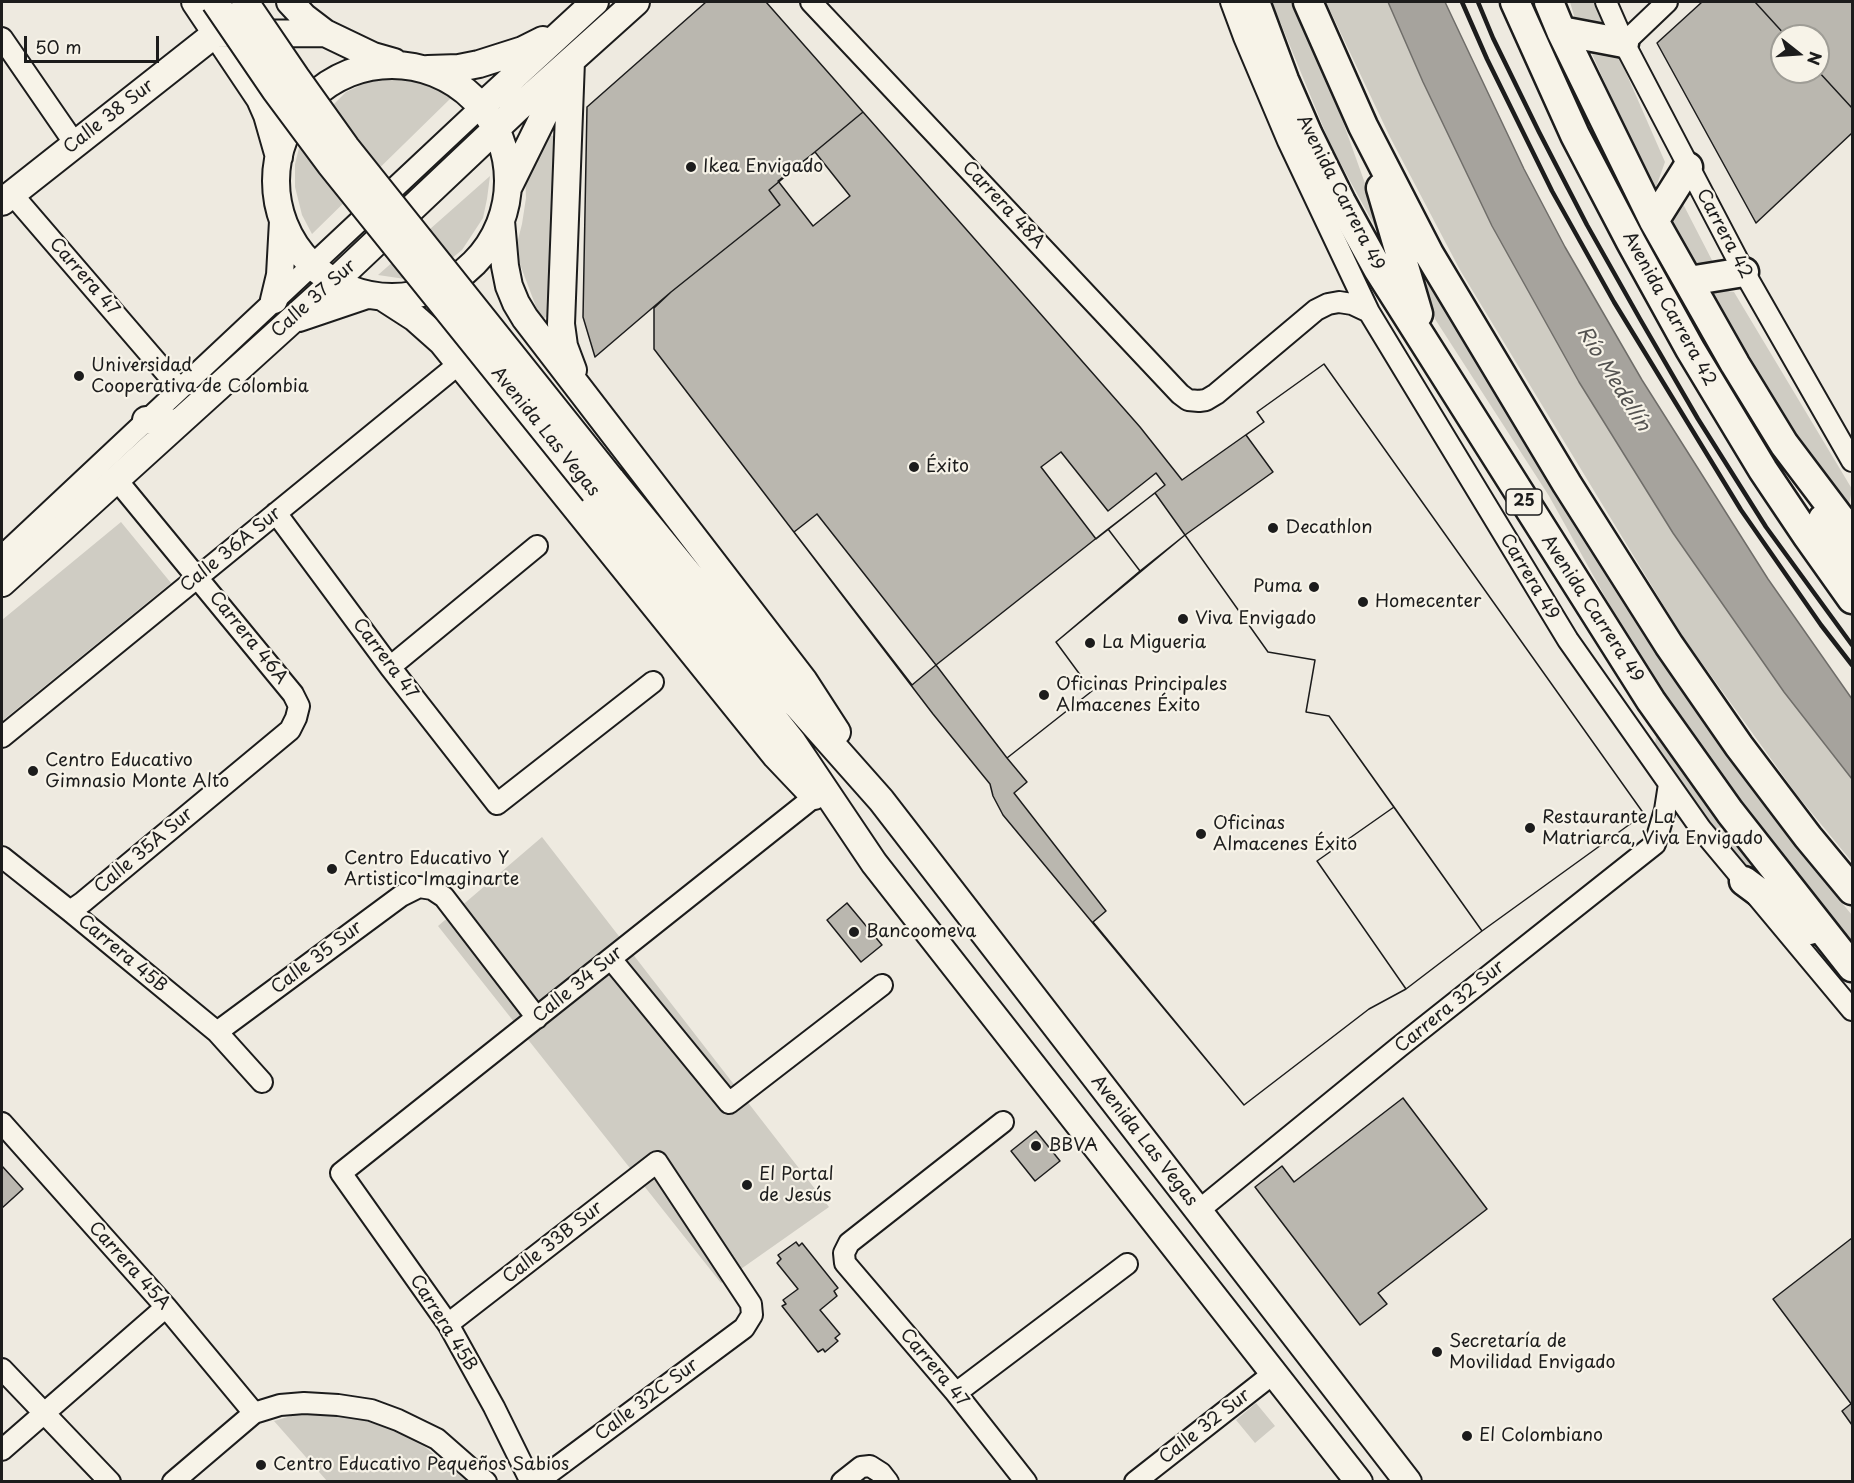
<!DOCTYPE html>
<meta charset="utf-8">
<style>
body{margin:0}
#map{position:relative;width:1854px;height:1483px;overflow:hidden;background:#eeeae0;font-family:"Playpen Sans",sans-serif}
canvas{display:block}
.frame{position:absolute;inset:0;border:3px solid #1c1c1c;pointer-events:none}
.north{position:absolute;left:1770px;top:24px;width:60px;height:60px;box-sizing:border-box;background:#f7f3e8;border:2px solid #9f9d96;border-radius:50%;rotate:107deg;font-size:16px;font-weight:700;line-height:24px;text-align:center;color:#1c1c1c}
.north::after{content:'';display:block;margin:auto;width:21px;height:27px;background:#1c1c1c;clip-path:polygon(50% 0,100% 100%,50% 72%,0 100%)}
.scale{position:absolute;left:24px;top:36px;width:135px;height:27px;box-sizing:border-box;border:3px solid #1c1c1c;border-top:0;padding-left:8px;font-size:18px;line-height:21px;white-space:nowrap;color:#1c1c1c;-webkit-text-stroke:4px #f7f3e8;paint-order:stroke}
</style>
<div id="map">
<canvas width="1854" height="1483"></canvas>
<div class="frame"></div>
<div class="north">N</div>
<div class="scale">50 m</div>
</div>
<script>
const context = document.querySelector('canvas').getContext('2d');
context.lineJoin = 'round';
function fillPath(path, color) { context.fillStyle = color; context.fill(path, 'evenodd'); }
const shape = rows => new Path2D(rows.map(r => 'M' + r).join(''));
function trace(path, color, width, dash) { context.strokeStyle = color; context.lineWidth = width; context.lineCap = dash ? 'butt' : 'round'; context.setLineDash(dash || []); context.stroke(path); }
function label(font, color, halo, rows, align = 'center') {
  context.font = font + ' "Playpen Sans",sans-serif'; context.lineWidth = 4.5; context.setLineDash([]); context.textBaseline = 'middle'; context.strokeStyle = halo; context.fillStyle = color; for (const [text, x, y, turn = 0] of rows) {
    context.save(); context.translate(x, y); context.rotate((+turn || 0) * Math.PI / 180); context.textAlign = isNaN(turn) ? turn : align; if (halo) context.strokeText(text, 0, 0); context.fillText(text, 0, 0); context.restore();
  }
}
const green = shape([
 [1272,2,1296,2,1319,55,1391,256,1331,146],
 [1326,2,1388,2,1423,82,1492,226,1579,382,1673,533,1784,692,1852,779,1852,862,1797,795,1681,634,1460,270,1390,137],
 [1570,2,1596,2,1608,27,1575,19],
 [1531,5,1539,11,1676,288,1713,356,1724,384,1653,258,1588,126],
 [1592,54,1620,59,1665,162,1654,193],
 [376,78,406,80,430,85,451,98,312,234,302,215,295,187,295,164,300,144,321,117,346,92],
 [544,132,560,139,553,313,541,320,515,251,522,224,526,198,525,173],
 [490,176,487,199,483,218,462,250,435,272,405,279,378,275],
 [1682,202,1716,268,1695,266,1672,221],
 [1400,226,1446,313,1545,478,1641,630,1724,750,1821,878,1852,915,1852,942,1809,889,1711,762,1633,647,1549,496,1435,319],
 [1711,289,1734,292,1852,489,1848,510,1781,411],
 [121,522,171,583,2,721,2,620],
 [1656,736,1767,887,1694,807,1654,754],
 [542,837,829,1207,721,1283,438,926],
 [1256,1403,1275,1426,1255,1443,1236,1420],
 [298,1414,330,1414,357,1417,389,1428,425,1447,467,1481,327,1481,274,1421]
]);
const water = shape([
 [1388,2,1445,2,1524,169,1565,247,1642,380,1768,579,1852,699,1852,779,1784,692,1673,533,1579,382,1492,226,1423,82,1388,2]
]);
const building = shape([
 [706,2,766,2,863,112,769,190,780,205,671,292,595,357,583,317,587,107,706,2],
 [1702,2,1755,2,1786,36,1782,36,1782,72,1818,72,1818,71,1852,108,1852,133,1756,223,1657,43,1702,2],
 [1755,2,1852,2,1852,108,1818,71,1818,36,1786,36,1755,2],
 [863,112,1140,427,1182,480,1264,422,1257,412,1324,364,1644,814,1482,931,1406,989,1369,1009,1244,1105,1003,815,993,796,990,784,933,714,654,349,654,308,671,292,780,205,769,190,863,112],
 [815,152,850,196,813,226,778,181,815,152],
 [1324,364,1644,814,1482,931,1329,716,1306,712,1315,660,1268,652,1185,535,1273,472,1246,435,1264,422,1257,412,1324,364],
 [1061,452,1108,511,1156,473,1165,485,1096,539,1041,467,1061,452],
 [1155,493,1185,535,1140,571,1108,529,1155,493],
 [817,514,936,665,912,685,794,532,817,514],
 [1108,529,1140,571,1056,642,1092,691,1007,758,936,665,1108,529],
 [1185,535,1268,652,1315,660,1306,712,1329,716,1394,807,1317,861,1406,989,1369,1009,1244,1105,1093,922,1106,911,1014,793,1027,782,1007,758,1092,691,1056,642,1185,535],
 [1394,807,1482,931,1406,989,1317,861,1394,807],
 [847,903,882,945,861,962,827,920,847,903],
 [1403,1098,1487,1209,1378,1293,1387,1304,1360,1325,1255,1187,1282,1166,1294,1182,1403,1098],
 [1036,1131,1060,1161,1035,1181,1011,1151,1036,1131],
 [2,1166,23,1189,2,1208,2,1166],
 [1852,1238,1852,1405,1773,1299,1852,1238],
 [796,1242,799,1246,802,1243,838,1288,834,1291,837,1296,820,1310,840,1334,835,1338,838,1341,825,1352,823,1349,818,1352,782,1306,786,1304,783,1300,798,1289,777,1263,781,1259,778,1255,796,1242],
 [1852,1403,1852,1425,1842,1411,1852,1403]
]);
const minor = shape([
 [811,2,1180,394,1188,400,1199,401,1206,400,1216,394,1316,310,1328,304,1339,302,1352,304,1369,312],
 [1231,2,1244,37,1288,141,1369,312,1568,640,1701,829,1852,1010],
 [1606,2,1624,43,1744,272,1852,461],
 [2,38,75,144],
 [1624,43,1667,2],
 [12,194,179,388],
 [276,513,390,667,497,804,653,682],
 [2,556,482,106],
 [390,667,537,546],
 [2,737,460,363],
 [2,857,70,911,217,1032,262,1082],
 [70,911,83,902,290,730,296,718,299,706,293,694,116,479],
 [611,959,729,1103,882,985],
 [217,1032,401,896,419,887,432,889,444,897,537,1018],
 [1003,1122,849,1243,844,1253,845,1263,956,1393,1026,1482],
 [2,1123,166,1307,254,1413],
 [1198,1211,1399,1047,1655,844,1665,810,1669,784],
 [448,1324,657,1162,751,1304,752,1315,744,1328,537,1482],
 [2,1369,110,1482],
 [956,1393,1127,1264],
 [2,1450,166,1307],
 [173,1482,254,1413,280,1405,304,1403,338,1405,371,1410,398,1420,437,1439,486,1482],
 [531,1482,494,1407,448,1324,341,1173,814,797],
 [842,1482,861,1467,870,1466,881,1473,888,1482],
 [1135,1482,1274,1373]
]);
const major = shape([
 [195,2,260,99,267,115,279,157],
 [290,2,304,17,325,33,373,56,394,62],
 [571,61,561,324,564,346,573,370],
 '276 181a116 116 0 1 1 232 0a116 116 0 1 1-232 0Z',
 [428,69,459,68,479,64,523,50,543,40],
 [482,106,595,2],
 [509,186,564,75],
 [2,202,215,34,325,33],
 [501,221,505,266,509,286,516,303,525,318,804,681,837,732],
 [384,298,415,318,442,342,776,756,814,796],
 [274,300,280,275,283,221],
 [299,318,367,295],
 [146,420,177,423],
 [611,479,787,694,881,800,1408,1482],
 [594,492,792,741,874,863,1359,1482],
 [2,583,334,282,518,108,636,2]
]);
const highway = shape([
 [1255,2,1284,80,1308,135,1341,202,1378,269,1428,348,1651,701,1730,812,1852,967],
 [1308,2,1363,126,1429,254,1567,484,1669,645,1739,746,1808,837,1852,890],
 [1515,2,1575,135,1631,242,1690,349,1763,470,1808,537,1852,599],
 [1549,2,1561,31,1654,221,1735,364,1784,444,1852,534],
 [1561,31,1624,43],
 [1381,188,1418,314],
 [1654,221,1688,167],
 [1689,281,1744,272],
 [1823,519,1830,533,1852,565],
 [1744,881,1810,930]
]);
const rail = shape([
 [1462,2,1487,59,1552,191,1614,302,1741,510,1821,625,1852,665],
 [1478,2,1493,38,1539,132,1587,225,1640,319,1698,419,1766,527,1852,645]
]);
const majorBridge = shape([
 [215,2,275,90,330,164,594,492],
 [245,2,296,77,346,147,611,479]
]);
const markers = [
 [691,167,6,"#1c1c1c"],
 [79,376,6,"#1c1c1c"],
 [914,467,6,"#1c1c1c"],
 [1273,528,6,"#1c1c1c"],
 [1314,587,6,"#1c1c1c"],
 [1363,602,6,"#1c1c1c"],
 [1183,619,6,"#1c1c1c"],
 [1090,643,6,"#1c1c1c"],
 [1044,695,6,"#1c1c1c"],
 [33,771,6,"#1c1c1c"],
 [1530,828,6,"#1c1c1c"],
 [1201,834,6,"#1c1c1c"],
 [332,869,6,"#1c1c1c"],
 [854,932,6,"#1c1c1c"],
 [1036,1146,6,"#1c1c1c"],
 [747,1185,6,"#1c1c1c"],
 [1437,1352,6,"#1c1c1c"],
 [1467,1436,6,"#1c1c1c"],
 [261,1465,6,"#1c1c1c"]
];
const shields = [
 [1524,502,36]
];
const shieldNames = [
 ["25",1524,502]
];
const streetNames = [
 ["Calle 38 Sur",109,117,-38],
 ["Avenida Carrera 49",1340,193,63],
 ["Carrera 48A",1003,205,47],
 ["Carrera 42",1724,234,62],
 ["Carrera 47",84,277,49],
 ["Calle 37 Sur",314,299,-42],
 ["Avenida Carrera 42",1669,309,61],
 ["Avenida Las Vegas",545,432,51],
 ["Calle 36A Sur",231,550,-39],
 ["Carrera 49",1529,577,59],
 ["Avenida Carrera 49",1592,609,57],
 ["Carrera 46A",248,638,51],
 ["Carrera 47",385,659,53],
 ["Calle 35A Sur",144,851,-40],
 ["Carrera 45B",122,954,40],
 ["Calle 35 Sur",317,958,-37],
 ["Calle 34 Sur",578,985,-39],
 ["Carrera 32 Sur",1450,1007,-39],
 ["Avenida Las Vegas",1144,1141,52],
 ["Calle 33B Sur",553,1243,-38],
 ["Carrera 45A",129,1266,48],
 ["Carrera 45B",443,1323,58],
 ["Carrera 47",934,1368,50],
 ["Calle 32C Sur",647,1400,-37],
 ["Calle 32 Sur",1205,1427,-38]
];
const poiNames = [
 ["Ikea Envigado",703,167],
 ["Universidad",91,366],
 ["Cooperativa de Colombia",91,387],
 ["Éxito",926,467],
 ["Decathlon",1285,528],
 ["Puma",1302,587,"right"],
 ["Homecenter",1375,602],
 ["Viva Envigado",1195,619],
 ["La Migueria",1102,643],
 ["Oficinas Principales",1056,685],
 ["Almacenes Éxito",1056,706],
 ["Centro Educativo",45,761],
 ["Gimnasio Monte Alto",45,782],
 ["Restaurante La",1542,818],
 ["Matriarca, Viva Envigado",1542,839],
 ["Oficinas",1213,824],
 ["Almacenes Éxito",1213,845],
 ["Centro Educativo Y",344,859],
 ["Artistico Imaginarte",344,880],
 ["Bancoomeva",866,932],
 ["BBVA",1048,1146],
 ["El Portal",759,1175],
 ["de Jesús",759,1196],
 ["Secretaría de",1449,1342],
 ["Movilidad Envigado",1449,1363],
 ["El Colombiano",1479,1436],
 ["Centro Educativo Pequeños Sabios",273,1465]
];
const waterNames = [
 ["Río Medellín",1613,379,58]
];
fillPath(green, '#cfccc3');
fillPath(water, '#a6a39d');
trace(water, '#6f6d69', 1.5);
fillPath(building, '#bab7af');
trace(building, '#1c1c1c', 1.5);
trace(minor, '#1c1c1c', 24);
trace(major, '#1c1c1c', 30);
trace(highway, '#1c1c1c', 33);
trace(minor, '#f7f3e8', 20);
trace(major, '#f7f3e8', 26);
trace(highway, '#f7f3e8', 28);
trace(rail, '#1c1c1c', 4.5);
trace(majorBridge, '#1c1c1c', 30, []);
trace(majorBridge, '#f7f3e8', 26);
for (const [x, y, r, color] of markers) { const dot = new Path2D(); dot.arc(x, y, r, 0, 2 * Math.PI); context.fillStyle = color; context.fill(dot); trace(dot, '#f7f3e8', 2); }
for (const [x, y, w] of shields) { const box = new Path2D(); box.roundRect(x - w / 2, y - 13, w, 26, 4.5); context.fillStyle = '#f7f3e8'; context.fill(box); trace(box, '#1c1c1c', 1.5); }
label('bold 16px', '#1c1c1c', null, shieldNames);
label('18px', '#1c1c1c', '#f7f3e8', streetNames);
label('18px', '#1c1c1c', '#f7f3e8', poiNames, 'left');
label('italic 20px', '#535250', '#f7f3e8', waterNames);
</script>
